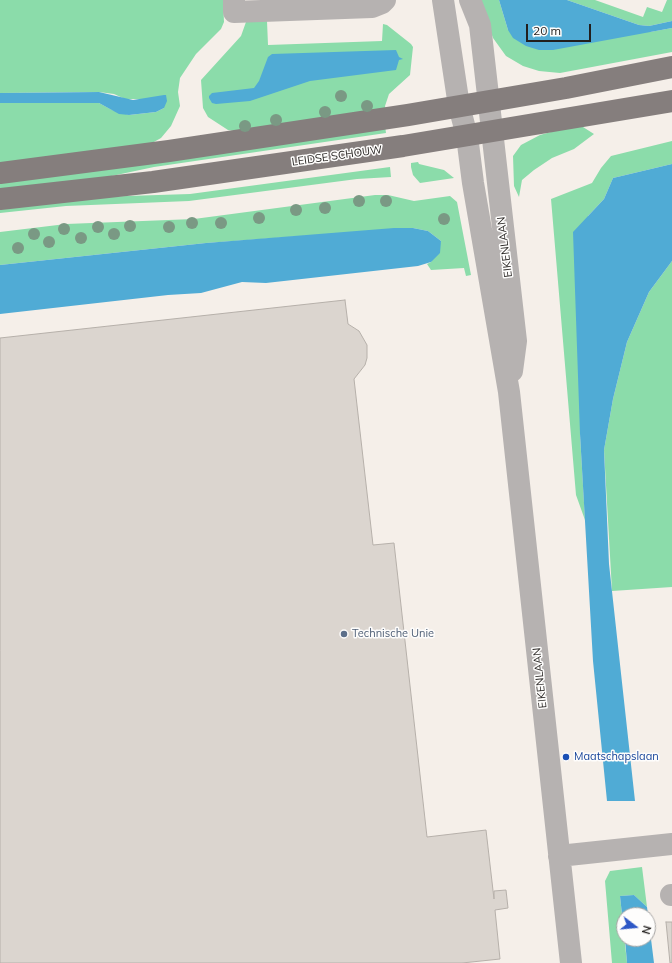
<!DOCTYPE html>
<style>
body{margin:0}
#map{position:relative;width:672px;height:963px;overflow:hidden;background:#f5efe9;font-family:Mulish,sans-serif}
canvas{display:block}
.north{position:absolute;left:616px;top:907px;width:40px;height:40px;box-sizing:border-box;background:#fefdfc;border:1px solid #a6a4a3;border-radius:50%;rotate:106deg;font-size:11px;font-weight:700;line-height:16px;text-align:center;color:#221f1d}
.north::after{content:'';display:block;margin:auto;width:14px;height:18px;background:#2d57c6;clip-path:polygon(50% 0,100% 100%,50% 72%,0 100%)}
.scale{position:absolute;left:526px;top:24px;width:65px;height:18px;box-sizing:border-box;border:2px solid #221f1d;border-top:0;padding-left:5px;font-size:12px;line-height:14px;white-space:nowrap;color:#221f1d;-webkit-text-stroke:3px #fefdfc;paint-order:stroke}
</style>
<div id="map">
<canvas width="672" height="963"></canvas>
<div class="north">N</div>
<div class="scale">20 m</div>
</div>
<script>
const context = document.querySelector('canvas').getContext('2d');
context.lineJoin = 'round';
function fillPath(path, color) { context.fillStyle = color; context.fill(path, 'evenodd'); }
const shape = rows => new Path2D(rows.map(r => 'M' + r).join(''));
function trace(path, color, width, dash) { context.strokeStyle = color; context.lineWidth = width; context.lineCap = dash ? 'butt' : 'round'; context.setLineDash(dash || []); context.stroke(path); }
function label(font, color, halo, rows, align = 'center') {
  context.font = font + ' Mulish,sans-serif'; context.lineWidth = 3; context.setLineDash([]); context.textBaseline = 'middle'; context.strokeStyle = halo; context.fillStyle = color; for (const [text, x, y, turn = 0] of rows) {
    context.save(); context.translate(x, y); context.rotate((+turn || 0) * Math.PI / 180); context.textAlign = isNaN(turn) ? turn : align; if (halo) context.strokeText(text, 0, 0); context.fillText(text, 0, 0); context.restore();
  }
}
const green = shape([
 [0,0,223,0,224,22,221,29,196,54,180,78,178,92,180,106,171,126,161,138,152,143,0,167,0,103,99,103,112,110,129,115,156,112,164,108,142,99,125,99,114,94,99,92,0,93],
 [479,0,499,0,508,30,650,32,672,28,672,52,560,73,539,71,523,66,506,56,493,38],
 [567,0,595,0,643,17,647,7,662,12,667,0,672,0,672,21,649,26,639,25],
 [267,21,268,45,382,41,383,24,387,25,411,44,413,47,410,75,389,94,385,106,386,111,242,132,228,130,208,117,203,108,201,80,241,36,246,22],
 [385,126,386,133,154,167,88,181,0,192,0,181],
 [569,127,583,127,594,134,574,149,552,158,534,170,522,180,519,197,514,186,513,156,521,145,540,135],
 [672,141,672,164,613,178,604,199,588,216,580,434,585,520,576,495,551,199,592,183,601,168,611,156],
 [418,162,419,164,444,170,454,178,420,183,413,175,411,167,411,163],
 [390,167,391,177,357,179,189,201,66,206,0,213,0,206,64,198,190,194],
 [375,195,388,195,414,201,450,196,457,202,471,275,466,276,464,268,431,270,427,264,431,262,441,241,428,231,413,228,206,243,0,265,0,232,66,224,194,219],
 [672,261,672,587,612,591,604,450,613,399,627,342,649,292],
 [642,867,647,907,634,895,620,896,627,963,612,963,605,881,610,871]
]);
const water = shape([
 [499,0,567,0,639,25,649,26,672,21,672,28,553,50,539,50,526,46,513,38,508,30],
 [396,50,399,57,403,59,399,60,396,70,310,81,250,101,216,104,212,103,209,98,209,96,212,93,254,88,259,81,268,57,272,54],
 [99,92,133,100,164,95,166,95,167,101,164,108,156,112,129,115,119,114,99,103,0,103,0,93],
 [672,164,672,261,649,292,627,342,613,399,604,450,609,564,635,801,607,801,593,661,580,434,573,232,604,199,613,178],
 [394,228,413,228,428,231,441,241,440,253,431,262,418,266,266,283,242,282,201,293,168,295,0,314,0,265,206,243],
 [634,895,647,907,654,963,627,963,625,939,648,939,648,915,624,915,624,933,620,896]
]);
const building = shape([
 [345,300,348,324,359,331,367,345,367,358,365,365,354,379,373,545,394,543,427,837,486,830,494,899,494,891,506,890,508,908,495,910,500,959,462,963,0,963,0,338,345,300],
 [666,922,672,922,672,963,670,963,666,922]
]);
const minor = shape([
 [234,0,234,12,372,7,382,3,385,0],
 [443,0,459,106,467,136,473,183,509,392,571,963],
 [470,0,480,25,516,341,512,371],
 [559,856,672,844],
 [671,895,672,895]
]);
const major = shape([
 [0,173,169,151,408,115,566,88,672,67],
 [0,199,153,182,403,146,672,101]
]);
const trees = [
 [341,96],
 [367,106],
 [325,112],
 [276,120],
 [245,126],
 [359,201],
 [386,201],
 [325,208],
 [296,210],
 [259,218],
 [444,219],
 [192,223],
 [221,223],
 [130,226],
 [98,227],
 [169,227],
 [64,229],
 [34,234],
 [114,234],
 [81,238],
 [49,242],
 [18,248]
];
const markers = [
 [344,634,4,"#5c6f8a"],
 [566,757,4,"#1a4fb4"]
];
const streetNames = [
 ["LEIDSE SCHOUW",337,156,-8],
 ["EIKENLAAN",505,247,-97],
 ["EIKENLAAN",540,678,-96]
];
const serviceNames = [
 ["Technische Unie",352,634]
];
const transitNames = [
 ["Maatschapslaan",574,757]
];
fillPath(green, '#8bdcaa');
fillPath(water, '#50abd5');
fillPath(building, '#dbd5cf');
trace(building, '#b6b0aa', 1);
trace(minor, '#b6b2b1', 22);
trace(major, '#857e7d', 22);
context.fillStyle = '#7a9984';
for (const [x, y] of trees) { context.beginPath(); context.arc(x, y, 6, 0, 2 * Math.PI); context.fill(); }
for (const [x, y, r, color] of markers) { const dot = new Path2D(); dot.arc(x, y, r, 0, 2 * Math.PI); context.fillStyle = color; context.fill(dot); trace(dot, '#fefdfc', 1.5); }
label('11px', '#221f1d', '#fefdfc', streetNames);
label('11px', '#4e5e75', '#fefdfc', serviceNames, 'left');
label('11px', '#164399', '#fefdfc', transitNames, 'left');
</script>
